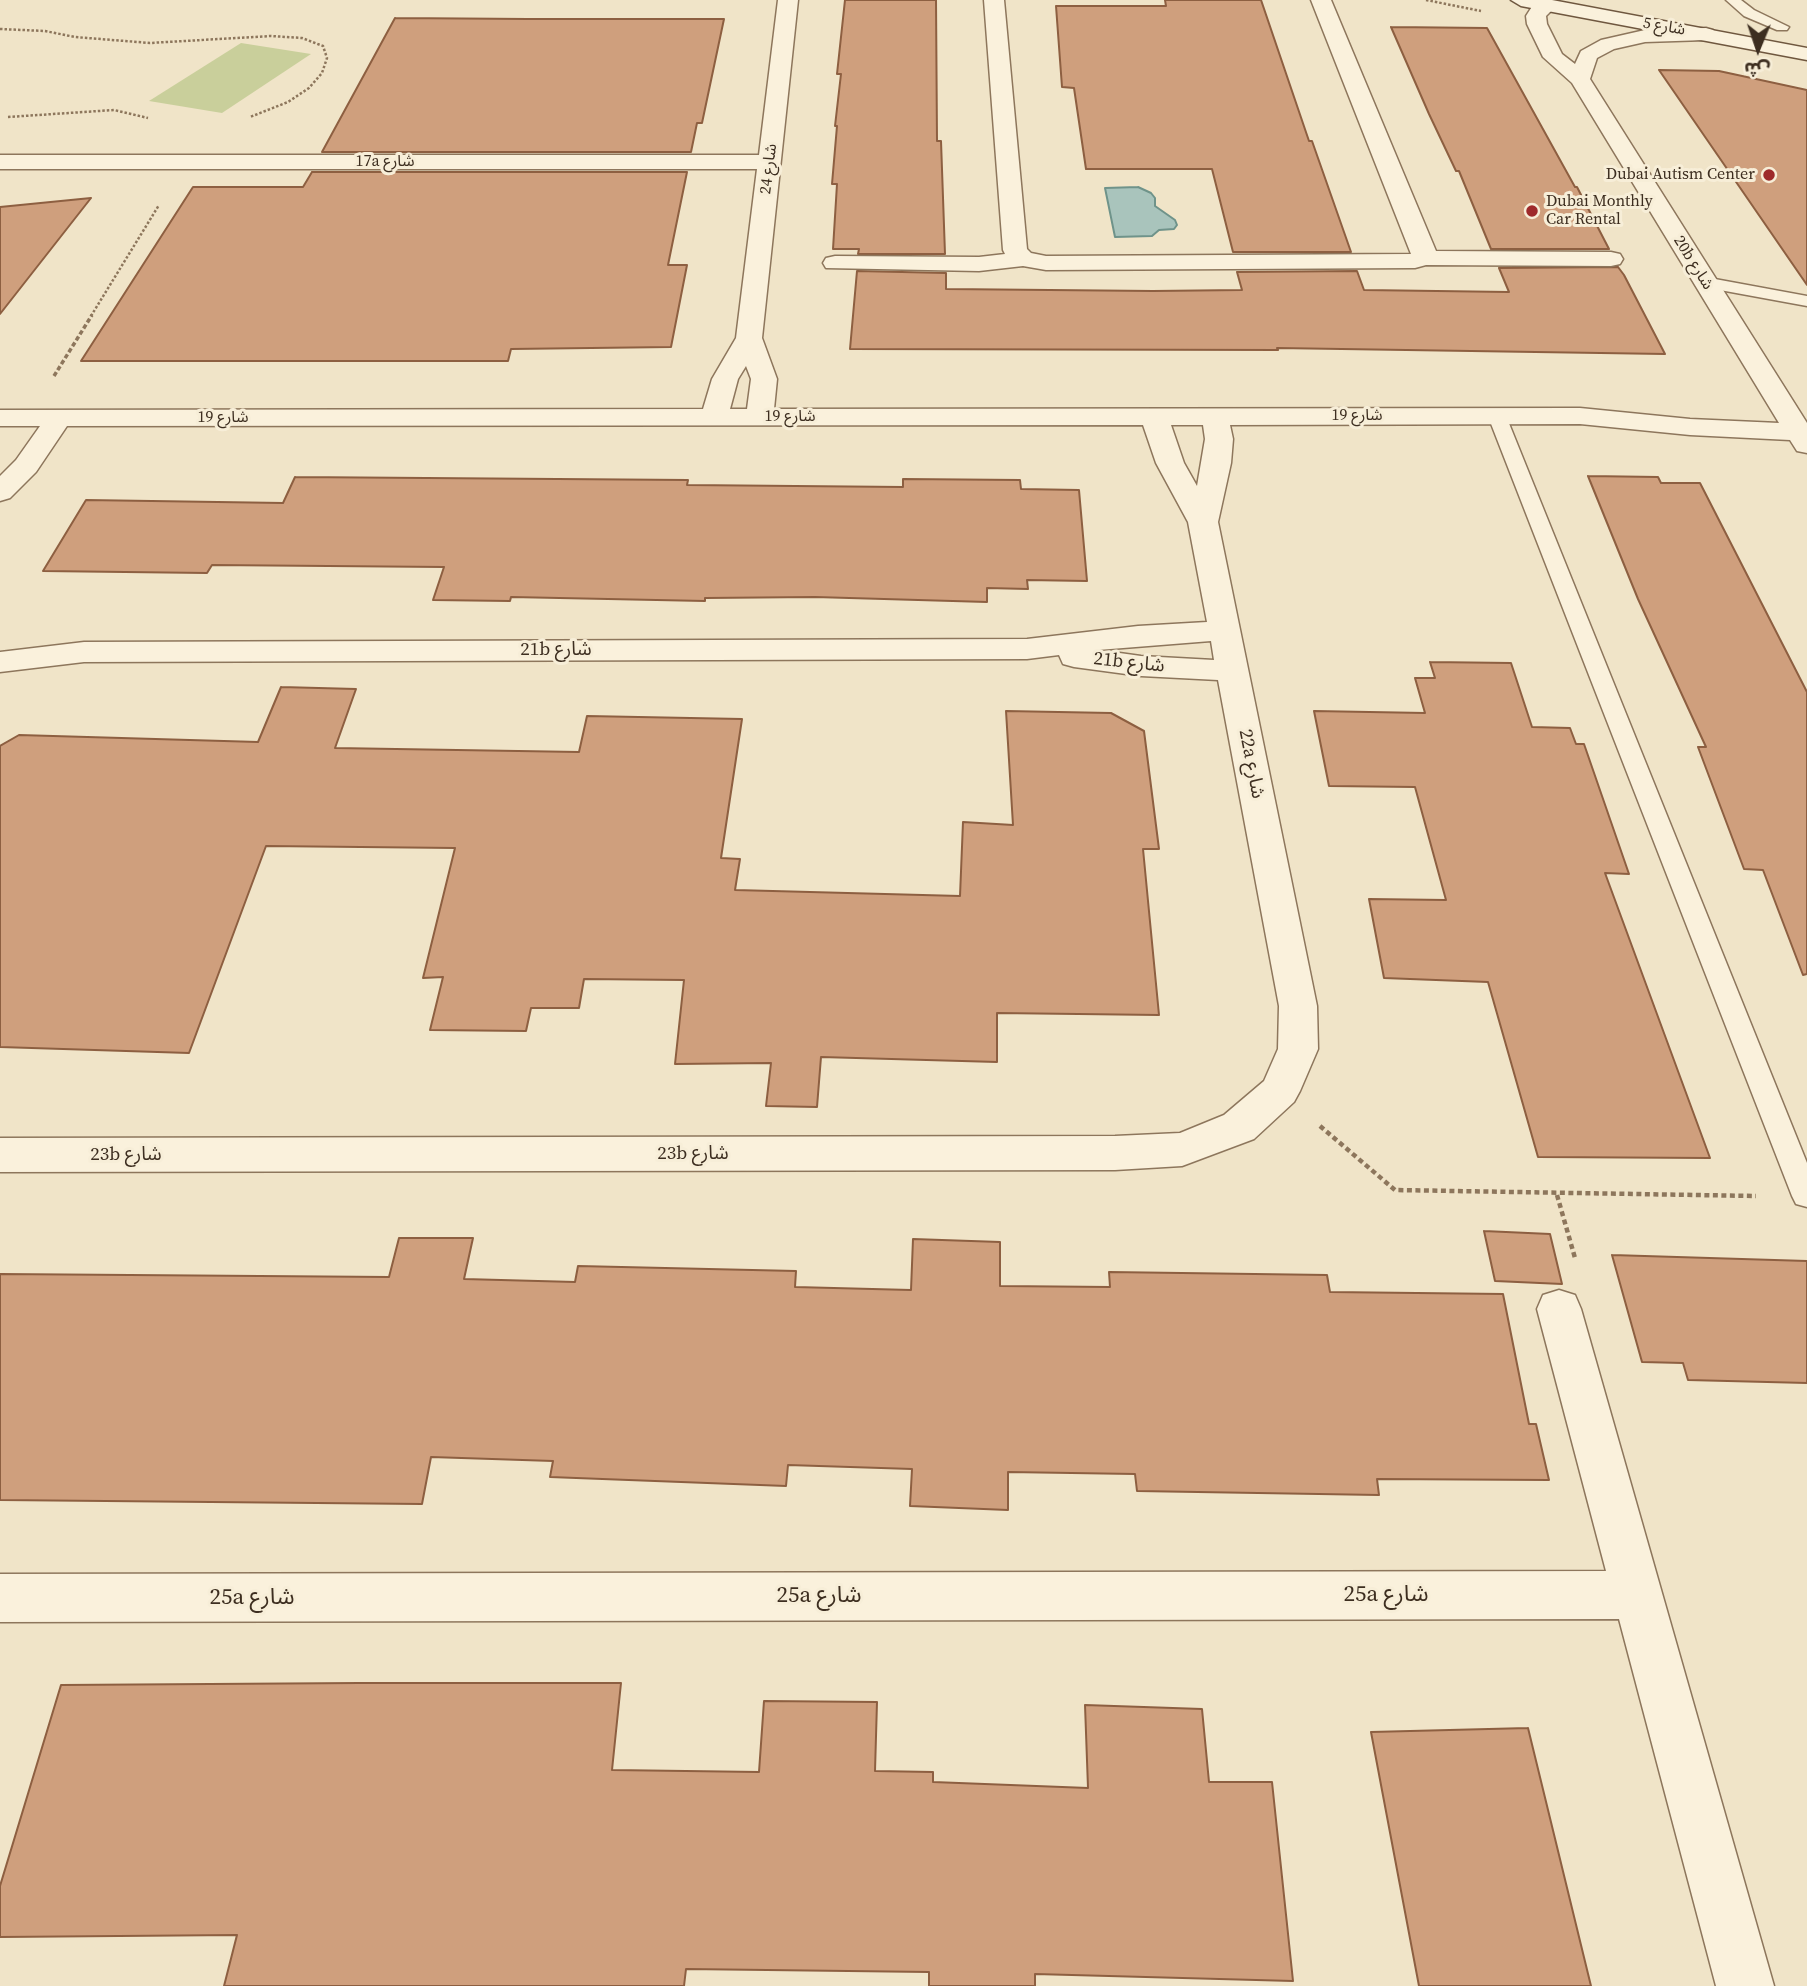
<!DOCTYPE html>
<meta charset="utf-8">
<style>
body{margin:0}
#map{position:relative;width:1807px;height:1986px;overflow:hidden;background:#f0e4c8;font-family:"Source Serif 4","Noto Sans Arabic",serif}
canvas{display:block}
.north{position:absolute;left:1723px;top:14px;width:70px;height:70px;-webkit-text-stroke:5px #f7eed8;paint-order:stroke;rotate:182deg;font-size:19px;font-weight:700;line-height:28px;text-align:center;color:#3d2e20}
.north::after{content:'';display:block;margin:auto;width:24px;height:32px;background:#3d2e20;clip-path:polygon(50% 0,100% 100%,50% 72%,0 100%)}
</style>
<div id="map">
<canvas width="1807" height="1986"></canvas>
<div class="north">ش</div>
</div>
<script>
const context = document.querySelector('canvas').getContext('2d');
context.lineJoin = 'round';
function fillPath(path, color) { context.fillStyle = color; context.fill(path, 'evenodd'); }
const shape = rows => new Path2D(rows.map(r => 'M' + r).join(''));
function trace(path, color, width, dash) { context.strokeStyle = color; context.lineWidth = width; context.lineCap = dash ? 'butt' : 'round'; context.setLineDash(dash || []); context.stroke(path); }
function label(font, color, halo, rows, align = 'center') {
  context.font = font + ' "Source Serif 4","Noto Sans Arabic",serif'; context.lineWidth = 6; context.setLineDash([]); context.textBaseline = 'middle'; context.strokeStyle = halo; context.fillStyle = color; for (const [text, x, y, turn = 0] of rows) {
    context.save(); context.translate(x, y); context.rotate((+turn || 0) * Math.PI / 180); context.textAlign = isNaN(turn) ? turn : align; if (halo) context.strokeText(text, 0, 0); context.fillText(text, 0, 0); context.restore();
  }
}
const green = shape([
 [241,43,311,54,222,113,149,101]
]);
const water = shape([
 [1138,187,1151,193,1155,198,1155,206,1175,220,1177,225,1174,229,1159,230,1152,236,1115,237,1105,188,1138,187]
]);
const building = shape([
 [845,0,936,0,937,141,941,141,945,254,858,254,859,249,833,249,837,184,832,184,837,126,835,126,841,74,837,74,845,0],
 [1165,0,1261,0,1309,141,1312,141,1351,252,1233,252,1212,169,1086,169,1074,88,1062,87,1056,6,1166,6,1165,0],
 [395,18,528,19,724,19,702,123,697,123,691,152,322,152,395,18],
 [1391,27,1487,28,1575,187,1577,187,1609,249,1491,249,1459,171,1456,171,1429,114,1391,27],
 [1659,70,1719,71,1807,90,1807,285,1659,70],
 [312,172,687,172,668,265,687,265,671,347,511,349,508,361,81,361,193,187,303,187,312,172],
 [91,198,0,314,0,207,91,198],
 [1618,267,1624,275,1665,354,1277,348,1278,350,850,349,857,271,946,273,946,289,1153,291,1242,290,1237,272,1357,271,1364,290,1509,292,1499,268,1618,267],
 [1588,476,1658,477,1661,483,1700,483,1807,692,1807,974,1803,975,1763,870,1744,869,1698,747,1706,747,1638,599,1588,476],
 [295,477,688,480,687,485,903,487,903,479,1020,480,1021,489,1079,490,1087,581,1027,580,1028,589,987,588,987,602,815,597,705,598,705,601,511,597,510,601,433,600,444,567,212,565,207,573,43,571,86,500,283,503,295,477],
 [1430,662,1511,663,1532,727,1570,728,1576,744,1584,744,1629,874,1605,873,1710,1158,1538,1157,1488,982,1384,978,1369,899,1446,900,1415,787,1329,786,1314,711,1425,713,1415,678,1435,678,1430,662],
 [281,687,356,689,335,748,579,752,587,716,742,719,721,858,740,859,735,890,960,896,963,822,1013,825,1006,711,1111,713,1144,731,1159,849,1143,849,1159,1015,997,1013,997,1062,821,1057,817,1107,766,1106,771,1063,675,1064,684,980,584,979,579,1008,531,1008,526,1031,430,1030,443,977,423,978,455,848,266,846,189,1053,0,1047,0,746,19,735,258,742,281,687],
 [1484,1231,1550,1234,1562,1284,1495,1281,1484,1231],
 [399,1238,473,1238,464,1279,575,1282,578,1266,796,1271,795,1287,911,1290,913,1239,1000,1242,1000,1286,1110,1287,1109,1272,1327,1275,1330,1292,1503,1294,1529,1424,1536,1424,1549,1480,1377,1479,1379,1495,1137,1491,1135,1474,1008,1472,1008,1510,910,1506,912,1469,788,1465,786,1486,550,1477,553,1461,431,1457,422,1504,0,1500,0,1274,389,1277,399,1238],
 [1612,1255,1807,1261,1807,1383,1688,1380,1683,1363,1642,1362,1612,1255],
 [359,1683,621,1683,612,1770,759,1772,764,1701,877,1702,875,1771,933,1772,933,1782,1088,1788,1085,1705,1202,1709,1209,1782,1272,1782,1293,1981,1035,1974,1035,1986,929,1986,929,1972,686,1969,684,1986,224,1986,237,1935,0,1937,0,1886,61,1685,359,1683],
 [1528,1728,1591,1986,1419,1986,1371,1732,1528,1728]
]);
const pathFar2 = shape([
 [1426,0,1481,11],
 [0,29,45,31,75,37,150,43,271,36,302,38,323,46,327,58,322,73,309,88,288,102,250,117],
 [8,117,114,110,148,118],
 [91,316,159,205]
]);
const pathFar1 = shape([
 [54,376,92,315]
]);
const path = shape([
 [1320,1126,1395,1190,1756,1196],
 [1557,1195,1575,1258]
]);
const lane = shape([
 [1726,0,1741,0,1754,10,1789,27,1787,30,1777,30,1744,16,1726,0],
 [1704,277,1807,296,1807,306,1698,286,1696,282,1704,277],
 [1497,410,1506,416,1807,1163,1807,1207,1796,1204,1792,1196,1488,416,1497,410]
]);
const street = shape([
 [778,0,798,0,762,338,777,379,774,409,1580,408,1690,419,1779,423,1572,83,1543,57,1527,24,1526,16,1533,5,1550,0,1557,5,1546,16,1547,24,1562,54,1575,64,1581,51,1601,40,1645,30,1706,28,1713,30,1716,34,1713,38,1706,40,1645,42,1614,49,1597,58,1590,79,1807,423,1807,453,1797,451,1790,440,1690,435,1580,424,1230,425,1233,439,1231,463,1218,522,1317,1006,1318,1049,1300,1091,1294,1102,1254,1139,1182,1166,1115,1170,0,1172,0,1138,1115,1136,1180,1133,1224,1115,1264,1081,1278,1049,1279,1006,1218,680,1141,676,1074,667,1063,664,1059,655,1027,659,84,662,0,672,0,652,84,642,1027,639,1138,626,1207,622,1188,522,1156,463,1143,425,67,426,36,472,10,498,0,501,0,476,16,460,40,426,0,426,0,410,703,409,712,379,736,338,757,169,0,169,0,155,759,155,778,0],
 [746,366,751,379,747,409,730,409,738,379,746,366],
 [1171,425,1203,425,1205,439,1197,486,1184,463,1171,425],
 [1211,641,1214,660,1141,656,1098,650,1211,641],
 [984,0,1004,0,1027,249,1031,253,1046,256,1411,254,1311,0,1331,0,1436,251,1611,252,1620,254,1623,259,1620,264,1611,266,1426,265,1415,268,1046,270,1023,266,979,271,826,268,823,263,826,258,835,256,979,257,1005,254,1003,250,984,0],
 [1559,1290,1575,1295,1581,1309,1774,1986,1716,1986,1619,1619,0,1622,0,1574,1606,1571,1537,1309,1543,1295,1559,1290]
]);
const secondary = shape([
 [1511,0,1552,0,1807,48,1807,60,1521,6,1511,0]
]);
const markers = [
 [1769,175,7,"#9e2a2b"],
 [1532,211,7,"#9e2a2b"]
];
const farStreetnames = [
 ["شارع 5",1664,27,10],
 ["17a شارع",385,162],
 ["شارع 24",769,169,-83],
 ["20b شارع",1693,263,58],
 ["شارع 19",1357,416],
 ["شارع 19",790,417],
 ["شارع 19",223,418]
];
const farPoinames = [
 ["Dubai Autism Center",1755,175],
 ["Dubai Monthly",1546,202,"left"],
 ["Car Rental",1546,220,"left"]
];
const streetNames = [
 ["21b شارع",556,650],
 ["21b شارع",1129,663,6],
 ["22a شارع",1251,764,79],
 ["23b شارع",693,1154],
 ["23b شارع",126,1155]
];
const nearStreetnames = [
 ["25a شارع",1386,1595],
 ["25a شارع",819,1596],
 ["25a شارع",252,1598]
];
fillPath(green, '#c9cf9b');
fillPath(water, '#a9c4bc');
trace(water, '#6f938a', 2);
fillPath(building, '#cf9f7d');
trace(building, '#8d5f41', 2);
trace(lane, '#8d765c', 3);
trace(street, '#8d765c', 3);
trace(secondary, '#6f573f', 3);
trace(pathFar2, '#8d765c', 2.5, [2.5, 2]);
trace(pathFar1, '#8d765c', 3.5, [4.5, 2.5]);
trace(path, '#8d765c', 4.5, [5, 3.5]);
fillPath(lane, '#faf1dc');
fillPath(street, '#faf1dc');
fillPath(secondary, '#faf1dc');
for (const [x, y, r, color] of markers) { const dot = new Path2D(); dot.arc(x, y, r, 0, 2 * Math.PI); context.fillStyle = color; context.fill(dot); trace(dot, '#f7eed8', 2.5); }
label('16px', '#3d2e20', '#f7eed8', farStreetnames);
label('16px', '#3d2e20', '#f7eed8', farPoinames, 'right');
label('19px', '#3d2e20', '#f7eed8', streetNames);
label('23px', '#3d2e20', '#f7eed8', nearStreetnames);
</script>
